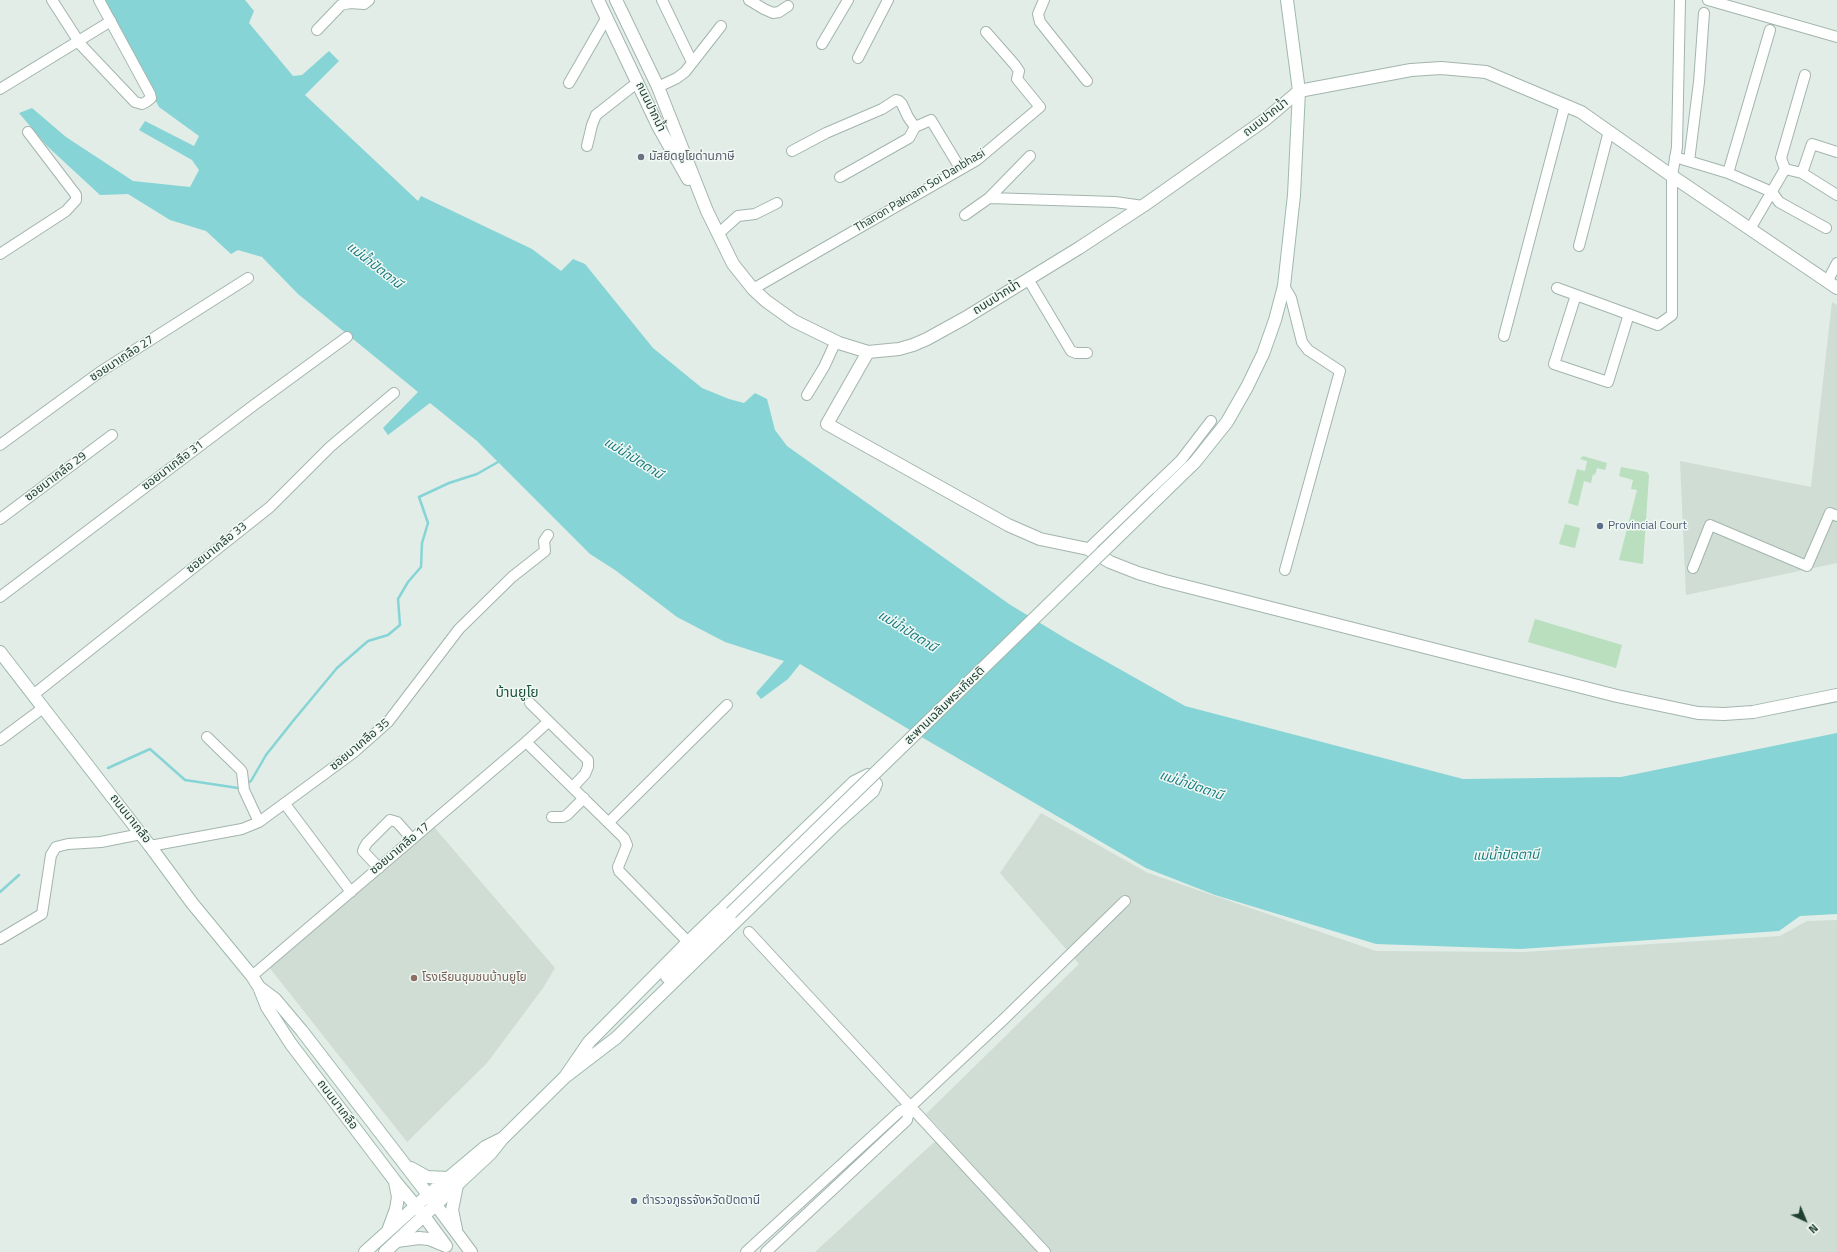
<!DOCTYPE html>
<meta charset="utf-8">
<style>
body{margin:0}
#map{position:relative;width:1837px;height:1252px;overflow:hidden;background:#e1ede6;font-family:"Titillium Web",sans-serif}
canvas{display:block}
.north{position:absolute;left:1785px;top:1200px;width:40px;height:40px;-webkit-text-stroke:3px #f2f9f5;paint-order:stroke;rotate:136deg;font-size:11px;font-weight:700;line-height:16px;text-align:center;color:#203f33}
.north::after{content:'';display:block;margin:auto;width:14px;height:18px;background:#203f33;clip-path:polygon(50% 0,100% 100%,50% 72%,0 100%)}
</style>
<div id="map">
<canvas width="1837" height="1252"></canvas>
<div class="north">N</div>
</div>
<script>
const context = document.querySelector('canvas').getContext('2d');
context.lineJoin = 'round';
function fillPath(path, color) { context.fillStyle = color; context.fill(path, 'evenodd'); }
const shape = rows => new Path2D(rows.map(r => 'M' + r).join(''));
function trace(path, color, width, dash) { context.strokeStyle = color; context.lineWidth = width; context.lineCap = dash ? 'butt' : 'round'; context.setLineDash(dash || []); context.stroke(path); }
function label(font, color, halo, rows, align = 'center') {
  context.font = font + ' "Titillium Web","Noto Sans Thai",sans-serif'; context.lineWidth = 3; context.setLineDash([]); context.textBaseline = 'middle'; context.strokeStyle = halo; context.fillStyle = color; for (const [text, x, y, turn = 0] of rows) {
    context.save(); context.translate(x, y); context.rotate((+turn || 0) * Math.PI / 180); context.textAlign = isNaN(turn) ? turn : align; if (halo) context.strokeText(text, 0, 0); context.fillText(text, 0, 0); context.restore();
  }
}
const built = shape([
 [1832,302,1837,305,1837,563,1686,595,1680,461,1811,487],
 [1041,813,1148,873,1376,951,1524,952,1780,936,1807,921,1837,920,1837,1252,815,1252,944,1133,926,1114,1079,964,1000,873],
 [434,827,555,968,543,988,487,1063,407,1142,269,967]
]);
const green = shape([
 [1583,456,1607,463,1605,470,1597,468,1595,475,1593,474,1591,483,1584,481,1578,506,1568,503,1577,469,1585,471,1587,461,1580,459],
 [1621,467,1647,472,1649,475,1643,564,1619,560,1637,490,1631,489,1633,480,1619,476],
 [1565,524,1580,528,1575,548,1559,544],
 [1535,619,1622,645,1616,668,1528,642]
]);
const water = shape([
 [104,0,245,0,254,11,249,23,293,76,302,75,329,51,339,61,305,95,418,201,421,196,532,249,561,271,573,259,585,264,653,348,702,388,729,399,744,403,755,393,767,399,775,430,787,446,1009,604,1068,640,1185,706,1463,779,1621,777,1837,733,1837,914,1800,916,1779,931,1521,949,1376,944,1215,895,1146,868,930,742,800,664,788,679,761,699,756,693,784,661,725,642,677,617,615,570,590,554,477,441,430,403,388,435,383,428,418,392,298,294,262,257,238,250,231,254,206,231,170,220,128,194,100,195,46,145,19,113,32,108,66,137,133,181,190,187,199,170,192,160,139,130,145,121,194,146,199,136,159,107]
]);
const stream = shape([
 [108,768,150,749,185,780,238,788,240,787],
 [246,784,251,781,266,755,293,721,337,668,368,641,388,635,400,625,398,599,408,582,421,567,422,543,428,523,419,497,449,483,477,474,498,462],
 [0,892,19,875]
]);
const minor = shape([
 [52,0,81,45,135,102,142,104,146,102,151,98,150,94,99,0],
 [662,0,692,62],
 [749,0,764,9,773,13,779,12,788,6],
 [1044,0,1038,14,1040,22,1087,81],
 [1708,0,1837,37],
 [317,30,341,5,350,3,364,4,369,0],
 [822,44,848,0],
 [858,58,888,0],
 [569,83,607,17],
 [658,87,677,78,685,72,721,26],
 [0,89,111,21],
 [587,146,592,125,596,115,638,82],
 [792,151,826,133,882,109,896,100,899,101,902,104,908,117,915,127,931,120,960,168],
 [1675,157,1728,173,1772,192,1779,202,1826,228],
 [1689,161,1699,82,1704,13],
 [1785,169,1802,173,1837,195],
 [1728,173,1770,30],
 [1802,173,1812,144,1837,152],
 [840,177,909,138,915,127],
 [989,198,1030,156],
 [965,215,989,198,1115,202,1143,206],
 [1750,229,1785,169,1781,158,1805,75],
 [718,234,738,216,755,214,777,203],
 [1579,246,1609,131],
 [0,254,66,211,76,200,76,195,28,132],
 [1028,279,1071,351,1076,353,1087,353],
 [1827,282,1837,263],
 [1284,286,1291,298,1302,342,1308,350,1340,371,1285,570],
 [1557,288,1658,325,1672,315,1672,176,1677,147,1680,0],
 [753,289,977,160,1040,107,1017,79,1019,71,1015,65,986,32],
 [1576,295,1554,364,1608,382,1629,314],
 [1504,336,1565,105],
 [807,395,824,367,836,341],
 [0,445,100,372,248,278],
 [0,519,112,435],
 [1088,549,1181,460,1211,421],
 [1693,568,1710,525,1807,566,1830,513,1837,516],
 [0,597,254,405,347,337],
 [33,695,270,507,330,447,394,393],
 [530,703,588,760,588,767,585,774,573,787],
 [207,737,240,769,242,772,244,790,259,822],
 [0,740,43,708],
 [526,742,624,838,627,845,618,867,619,871,688,942],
 [285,804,351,892],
 [552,817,563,817,567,815,584,798],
 [609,822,727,705],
 [150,846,242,829,259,822,353,753,388,722,459,629,512,577,545,551,544,541,548,535],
 [379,868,363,851,364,848,367,843,390,820,397,822,412,839],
 [749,932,1045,1252],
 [0,939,42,914,51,855,56,847,68,844,101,842,141,834],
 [252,976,526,742,548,722],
 [746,1252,900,1111,910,1107,1004,1019,1125,901],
 [766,1252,907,1120,910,1107]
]);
const tertiary = shape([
 [598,0,658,126,688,179],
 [616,0,658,87,707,211,733,264,753,289,766,301,794,321,839,343,868,352,899,349,913,345,927,339,965,318,1079,248,1143,206,1266,119,1299,91,1411,70,1441,68,1486,72,1581,112,1672,176,1837,288],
 [868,352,827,424,1008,525,1040,539,1088,549,1110,562,1138,573,1165,581,1617,696,1698,713,1724,714,1753,712,1837,695],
 [436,1205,471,1252],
 [424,1216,446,1246],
 [456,1229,452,1210,457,1185],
 [397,1241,419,1238,429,1239,446,1246]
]);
const secondary = shape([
 [1158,498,1195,462,1227,422,1247,387,1263,354,1275,320,1284,286,1294,195,1299,91,1287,0],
 [0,652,150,846,192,903,252,976,259,987,267,1007,291,1044,395,1181,424,1216],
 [868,775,876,784,873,791,837,823,616,1038,565,1077,589,1042,688,942,854,782,868,775],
 [667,977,731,913],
 [259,987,275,999,302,1031,436,1205],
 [411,1168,427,1177,448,1178],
 [389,1228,396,1209,398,1197,395,1182],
 [365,1252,428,1195,485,1147,501,1139],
 [385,1252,491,1153,502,1139,571,1071]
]);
const secondaryBridge = shape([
 [731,913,1158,498]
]);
const markers = [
 [641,157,4,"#6b7280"],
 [1600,526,4,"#5c6f8a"],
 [414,978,4,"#8d6e63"],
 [634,1201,4,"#5c6f8a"]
];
const streetNames = [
 ["ถนนปากน้ำ",650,107,64],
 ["ถนนปากน้ำ",1266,118,-38],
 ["Thanon Paknam Soi Danbhasi",920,191,-31],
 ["ถนนปากน้ำ",997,298,-32],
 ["ซอยนาเกลือ 27",122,359,-33],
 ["ซอยนาเกลือ 31",173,466,-37],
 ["ซอยนาเกลือ 29",56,477,-37],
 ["ซอยนาเกลือ 33",217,548,-39],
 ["สะพานเฉลิมพระเกียรติ",945,706,-44],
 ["ซอยนาเกลือ 35",360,745,-40],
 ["ถนนนาเกลือ",130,819,52],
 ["ซอยนาเกลือ 17",400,849,-40],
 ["ถนนนาเกลือ",337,1105,53]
];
const worshipNames = [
 ["มัสยิดยูโยด่านภาษี",649,157]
];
const serviceNames = [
 ["Provincial Court",1608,526],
 ["ตำรวจภูธรจังหวัดปัตตานี",642,1201]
];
const educationNames = [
 ["โรงเรียนชุมชนบ้านยูโย",422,978]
];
const waterNames = [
 ["แม่น้ำปัตตานี",374,266,38],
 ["แม่น้ำปัตตานี",633,459,32],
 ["แม่น้ำปัตตานี",907,632,32],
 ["แม่น้ำปัตตานี",1191,786,19],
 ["แม่น้ำปัตตานี",1506,856,-1]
];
const quarterNames = [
 ["บ้านยูโย",517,694]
];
fillPath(built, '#cfddd5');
fillPath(green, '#b9dfbe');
fillPath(water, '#86d4d6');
trace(stream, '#86d4d6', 2.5);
trace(minor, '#a3b5ad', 12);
trace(tertiary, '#a3b5ad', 14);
trace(secondary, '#9fb9ad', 14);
trace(minor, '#fff', 10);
trace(tertiary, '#fff', 12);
trace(secondary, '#fff', 12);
trace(secondaryBridge, '#9fb9ad', 14, []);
trace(secondaryBridge, '#fff', 12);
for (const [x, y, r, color] of markers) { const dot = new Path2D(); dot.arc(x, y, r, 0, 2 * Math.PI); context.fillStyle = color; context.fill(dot); trace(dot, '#f2f9f5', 1.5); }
label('12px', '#203f33', '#f2f9f5', streetNames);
label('12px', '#5b616d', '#f2f9f5', worshipNames, 'left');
label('12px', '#4e5e75', '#f2f9f5', serviceNames, 'left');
label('12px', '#785e54', '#f2f9f5', educationNames, 'left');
label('italic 13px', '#167b7f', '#f2f9f5', waterNames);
label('14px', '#1b523e', '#f2f9f5', quarterNames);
</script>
